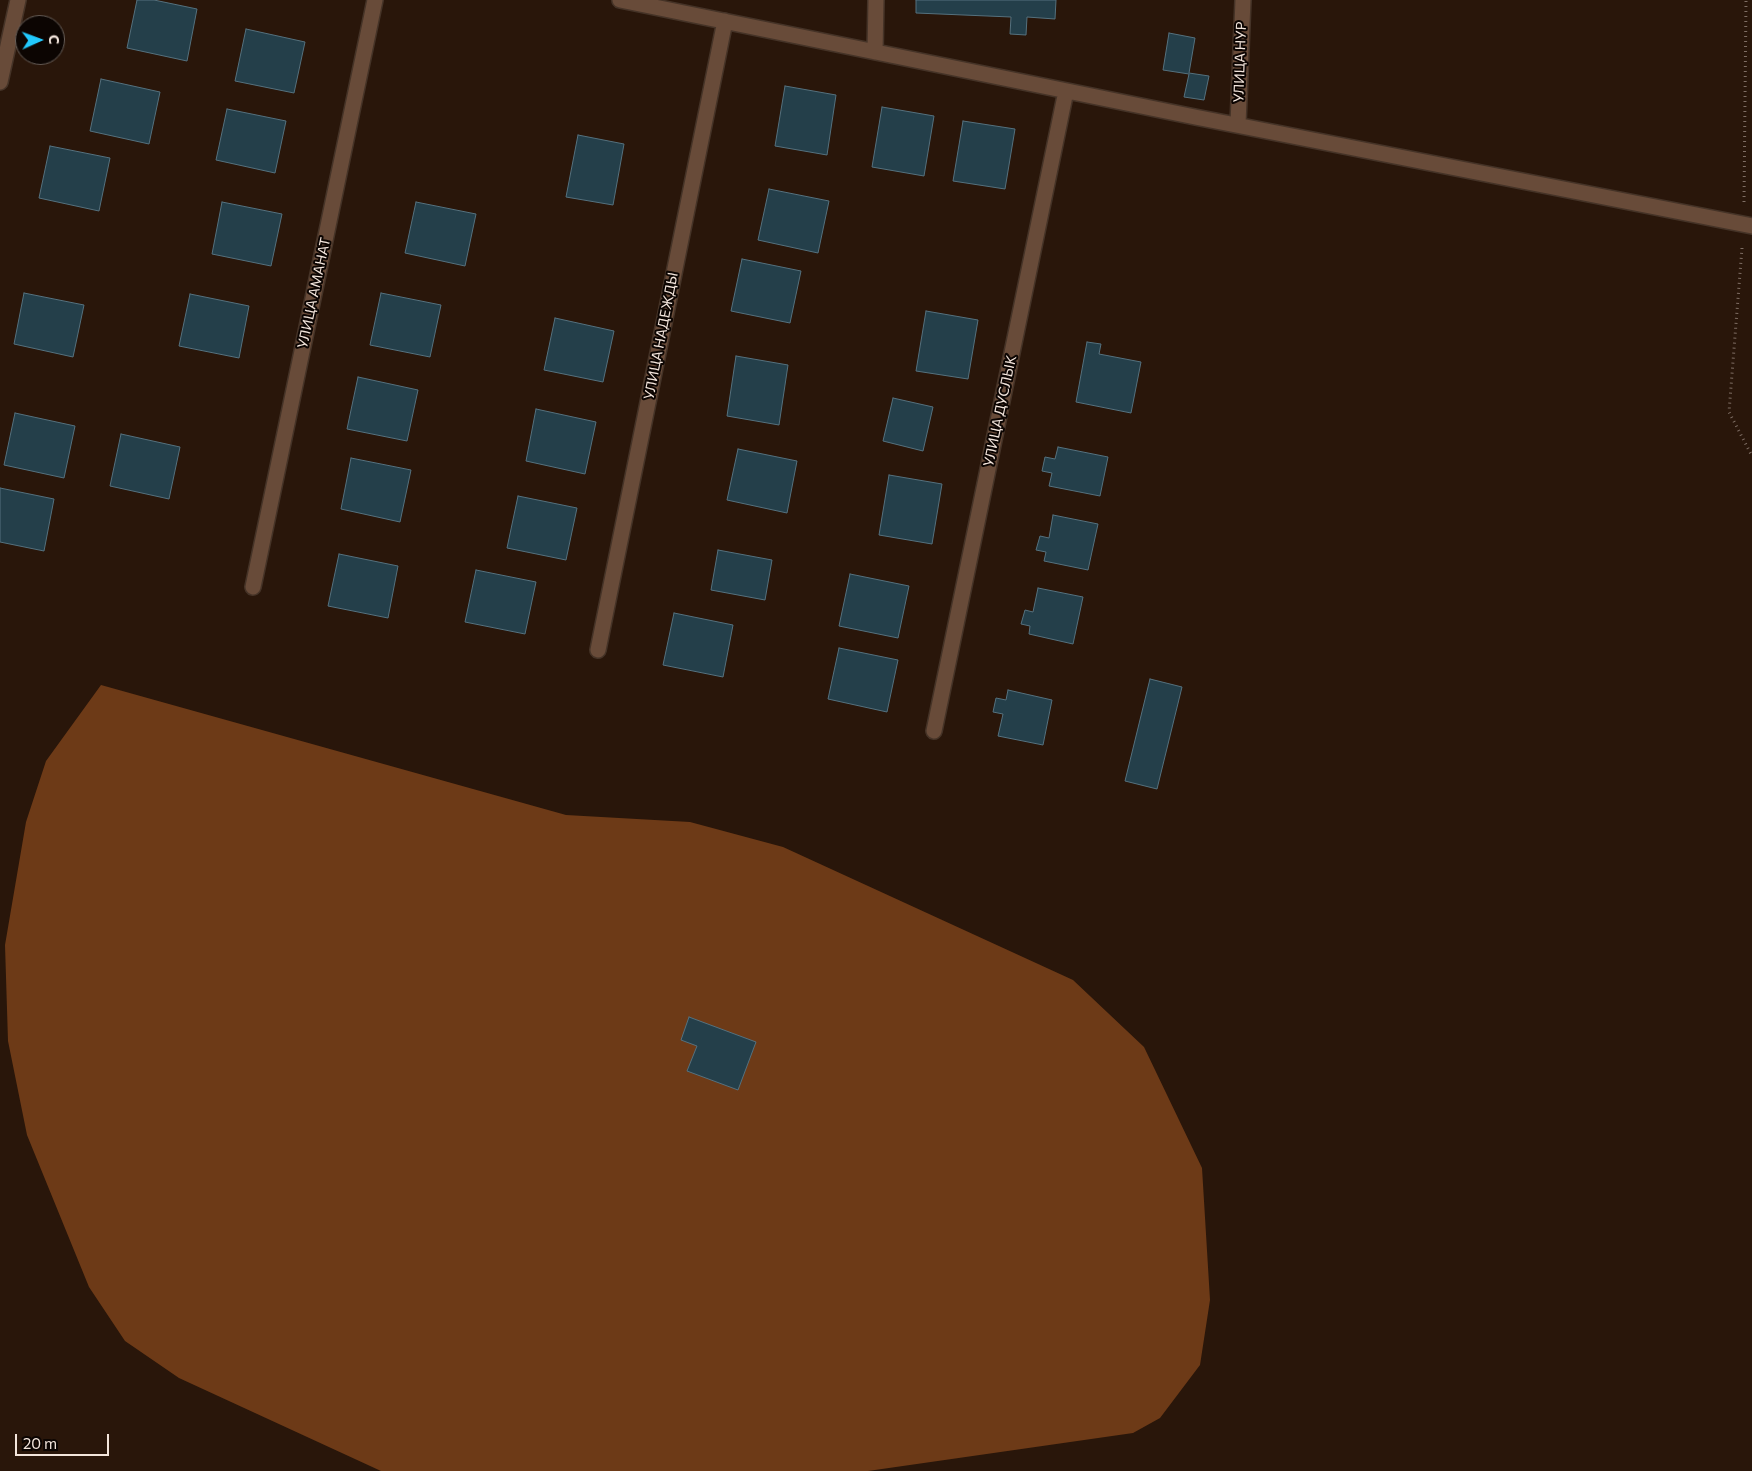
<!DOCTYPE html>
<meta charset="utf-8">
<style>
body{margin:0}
#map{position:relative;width:1752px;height:1471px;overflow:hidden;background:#29160a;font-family:Commissioner,sans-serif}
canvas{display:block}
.north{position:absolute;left:15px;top:15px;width:50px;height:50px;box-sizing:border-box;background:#0c0502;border:1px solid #685f59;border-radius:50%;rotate:88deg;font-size:14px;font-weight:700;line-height:20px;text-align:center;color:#f3e5dc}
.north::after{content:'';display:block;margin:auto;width:18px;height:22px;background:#22c9fd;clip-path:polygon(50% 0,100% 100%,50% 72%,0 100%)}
.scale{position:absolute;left:15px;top:1434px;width:94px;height:22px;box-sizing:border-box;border:2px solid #f3e5dc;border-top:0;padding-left:6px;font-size:15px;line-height:18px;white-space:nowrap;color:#f3e5dc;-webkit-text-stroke:4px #0c0502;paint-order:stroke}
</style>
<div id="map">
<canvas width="1752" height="1471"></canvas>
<div class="north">С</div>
<div class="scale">20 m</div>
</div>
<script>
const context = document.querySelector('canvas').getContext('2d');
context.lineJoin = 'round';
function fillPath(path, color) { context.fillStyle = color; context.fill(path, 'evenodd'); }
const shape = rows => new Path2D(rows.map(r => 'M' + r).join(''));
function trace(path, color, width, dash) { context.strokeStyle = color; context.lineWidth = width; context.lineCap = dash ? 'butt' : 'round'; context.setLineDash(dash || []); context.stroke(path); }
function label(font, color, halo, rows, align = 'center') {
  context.font = font + ' Commissioner,sans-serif'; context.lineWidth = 4; context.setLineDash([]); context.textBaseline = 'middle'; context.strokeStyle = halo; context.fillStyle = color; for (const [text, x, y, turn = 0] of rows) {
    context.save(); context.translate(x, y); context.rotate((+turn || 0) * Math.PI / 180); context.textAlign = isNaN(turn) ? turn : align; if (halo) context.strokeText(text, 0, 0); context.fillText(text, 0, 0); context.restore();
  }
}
const forest = shape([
 [101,685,566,815,690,822,783,847,1073,980,1144,1047,1202,1168,1210,1300,1200,1365,1160,1418,1133,1433,868,1471,381,1471,179,1378,125,1341,89,1287,27,1135,8,1041,5,945,26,822,46,761]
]);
const building = shape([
 [137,0,154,0,197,9,187,61,127,48,137,0],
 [916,0,1056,0,1055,19,1027,17,1026,35,1010,34,1011,17,916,13,916,0],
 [246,29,305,42,294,93,235,81,246,29],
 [1169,33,1195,38,1189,73,1209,76,1204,100,1184,97,1189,74,1163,70,1169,33],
 [101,79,160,92,149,144,90,131,101,79],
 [785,86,836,95,827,155,775,146,785,86],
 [882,107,934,116,924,176,872,167,882,107],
 [227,109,286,121,275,173,216,160,227,109],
 [963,121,1015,129,1005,189,953,181,963,121],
 [578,135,624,144,613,205,566,197,578,135],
 [50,146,110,158,99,211,39,198,50,146],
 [769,189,829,201,818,253,758,240,769,189],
 [222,202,282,214,271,266,212,254,222,202],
 [416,202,476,214,465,266,405,253,416,202],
 [742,259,801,271,790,323,731,311,742,259],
 [24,293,84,305,73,357,14,344,24,293],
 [381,293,441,305,430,357,370,345,381,293],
 [190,294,249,306,239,358,179,346,190,294],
 [926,311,978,320,968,379,916,371,926,311],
 [555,318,614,331,603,382,544,370,555,318],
 [1087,342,1101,344,1099,354,1141,362,1131,413,1076,402,1087,342],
 [736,356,788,365,779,425,727,416,736,356],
 [358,377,418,390,407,441,347,429,358,377],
 [893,398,933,407,923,451,883,441,893,398],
 [536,409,596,422,585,474,526,461,536,409],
 [15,413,75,426,64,478,4,465,15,413],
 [121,434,180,447,169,499,110,486,121,434],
 [1058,447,1108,457,1100,496,1049,486,1052,473,1042,471,1045,457,1055,459,1058,447],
 [738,449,797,461,787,513,727,500,738,449],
 [351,458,411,470,400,522,341,509,351,458],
 [889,475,942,484,932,544,879,535,889,475],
 [0,488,54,499,44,551,0,542,0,488],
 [518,496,577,508,566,560,507,548,518,496],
 [1053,515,1098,524,1088,570,1044,561,1046,552,1036,550,1040,536,1049,538,1053,515],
 [718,550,772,560,765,600,711,590,718,550],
 [339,554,398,566,388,618,328,606,339,554],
 [476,570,536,582,525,634,465,622,476,570],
 [850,574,909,586,898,638,839,626,850,574],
 [1038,588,1083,597,1073,644,1029,634,1030,626,1021,624,1025,610,1033,612,1038,588],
 [674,613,733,625,723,677,663,665,674,613],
 [839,648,898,660,887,712,828,699,839,648],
 [1150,679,1182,687,1157,789,1125,781,1150,679],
 [1008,690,1052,700,1043,745,998,736,1003,714,993,712,996,698,1006,700,1008,690],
 [689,1017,756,1042,738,1090,687,1071,697,1046,681,1040,689,1017]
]);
const path = shape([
 [1744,202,1746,0],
 [1742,248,1729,412,1752,456]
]);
const minor = shape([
 [620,0,1195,117,1752,226],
 [875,52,876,0],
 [0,82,18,0],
 [1238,124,1243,0],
 [253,587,375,0],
 [598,650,725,21],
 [934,731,1066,91]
]);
const streetNames = [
 ["УЛИЦА НУР",1240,62,-88],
 ["УЛИЦА АМАНАТ",314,293,-78],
 ["УЛИЦА НАДЕЖДЫ",661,336,-79],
 ["УЛИЦА ДУСЛЫК",1000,411,-78]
];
fillPath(forest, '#6d3a17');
fillPath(building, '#243f4a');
trace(building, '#55717e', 1);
trace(minor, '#453327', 18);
trace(path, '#7f6e64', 3, [1, 4]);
trace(minor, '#684b39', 15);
label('14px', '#f3e5dc', '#0c0502', streetNames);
</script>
